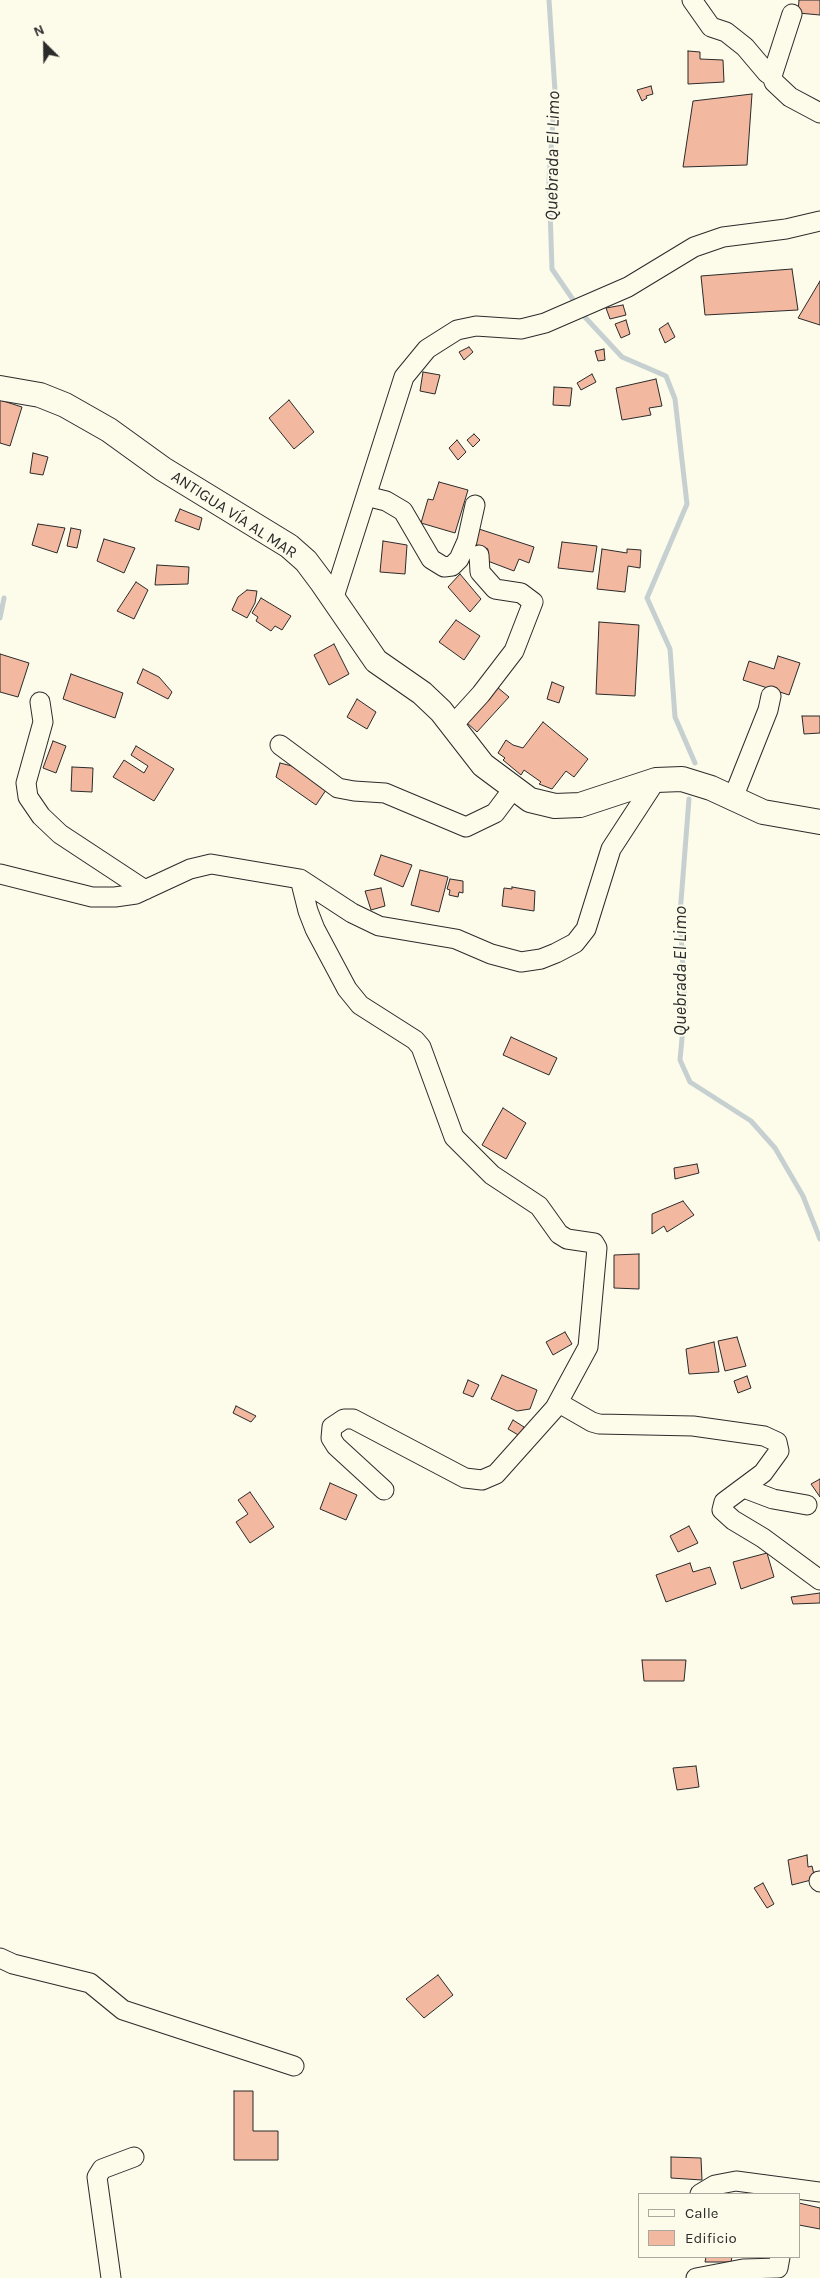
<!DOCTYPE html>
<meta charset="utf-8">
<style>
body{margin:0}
#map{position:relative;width:820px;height:2278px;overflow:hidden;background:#fdfbea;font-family:Karla,sans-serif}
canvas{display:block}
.legend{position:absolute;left:638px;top:2193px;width:162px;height:65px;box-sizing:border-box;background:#fdfbea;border:1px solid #a9a89e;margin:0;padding:6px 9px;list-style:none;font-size:15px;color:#2b2b2b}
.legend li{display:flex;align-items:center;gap:10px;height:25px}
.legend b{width:25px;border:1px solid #a9a89e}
.north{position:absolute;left:20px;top:20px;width:50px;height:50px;-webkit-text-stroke:4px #fdfbea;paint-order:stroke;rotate:337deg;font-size:14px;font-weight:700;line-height:20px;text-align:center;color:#2b2b2b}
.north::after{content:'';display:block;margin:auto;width:18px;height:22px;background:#2b2b2b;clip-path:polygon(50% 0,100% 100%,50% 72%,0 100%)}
</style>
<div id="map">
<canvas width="820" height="2278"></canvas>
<ul class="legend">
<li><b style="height:6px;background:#fdfbea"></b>Calle</li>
<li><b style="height:14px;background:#f2b8a0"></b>Edificio</li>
</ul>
<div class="north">N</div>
</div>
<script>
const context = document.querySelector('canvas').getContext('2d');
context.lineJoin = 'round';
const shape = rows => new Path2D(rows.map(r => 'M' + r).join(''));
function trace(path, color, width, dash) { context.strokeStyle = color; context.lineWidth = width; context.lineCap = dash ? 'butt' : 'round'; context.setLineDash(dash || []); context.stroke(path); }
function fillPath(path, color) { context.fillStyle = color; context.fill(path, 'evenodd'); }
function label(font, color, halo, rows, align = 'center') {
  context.font = font + ' Karla,sans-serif'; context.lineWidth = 4; context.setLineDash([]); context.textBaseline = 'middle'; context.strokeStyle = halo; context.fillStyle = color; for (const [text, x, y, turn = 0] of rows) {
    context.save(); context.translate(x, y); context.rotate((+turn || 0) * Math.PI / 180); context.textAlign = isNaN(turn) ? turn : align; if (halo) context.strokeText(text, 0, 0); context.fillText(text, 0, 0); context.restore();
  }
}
const stream = shape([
 [549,0,555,91,549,180,552,269,576,304],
 [583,315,622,357,666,376,675,399,687,504,647,598,670,649,675,717,695,763],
 [0,618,4,598],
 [689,799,680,914,685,1006,680,1060,690,1082,751,1121,775,1148,803,1196,820,1239]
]);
const building = shape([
 [799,0,820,0,820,15,798,13,799,0],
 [688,51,700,52,700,59,723,60,724,82,688,84,688,51],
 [651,86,653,94,646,96,647,98,642,101,637,90,651,86],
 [752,94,747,165,683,167,693,101,752,94],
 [792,269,798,310,705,315,701,276,792,269],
 [820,281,820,325,798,318,820,281],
 [623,305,626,315,610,319,606,308,623,305],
 [626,320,630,334,621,338,615,324,626,320],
 [668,323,675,337,665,343,659,329,668,323],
 [469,347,473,352,464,360,459,352,469,347],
 [604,349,605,360,598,361,595,351,604,349],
 [423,372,440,375,435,394,420,391,423,372],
 [592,374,596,382,581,390,577,383,592,374],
 [656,379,662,406,649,408,651,415,622,420,616,388,656,379],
 [554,387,572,388,570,406,553,405,554,387],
 [0,400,22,407,10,446,0,443,0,400],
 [289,400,314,432,294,449,269,418,289,400],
 [474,434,480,440,473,447,467,440,474,434],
 [457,440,466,452,458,460,449,448,457,440],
 [33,453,48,457,43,475,30,473,33,453],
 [439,482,468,490,455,533,421,523,428,499,433,500,439,482],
 [180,509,202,518,199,530,175,521,180,509],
 [38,524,65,528,57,553,32,545,38,524],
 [71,528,81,530,77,548,67,546,71,528],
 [479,529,534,547,529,563,519,559,514,571,485,560,488,549,474,544,479,529],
 [104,539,135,548,124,573,97,561,104,539],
 [383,541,407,545,405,574,380,572,383,541],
 [562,542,597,546,593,572,558,568,562,542],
 [602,549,627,553,627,549,641,550,640,568,628,566,625,592,597,589,602,549],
 [157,565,189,567,188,584,155,585,157,565],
 [460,574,481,599,470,612,448,587,460,574],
 [136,582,148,590,134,619,117,611,136,582],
 [247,590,257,591,255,603,247,618,232,610,238,597,247,590],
 [261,598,291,616,282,630,275,626,271,631,256,621,258,617,252,613,261,598],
 [456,620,480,636,464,660,439,642,456,620],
 [599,622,639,625,635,696,596,694,599,622],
 [334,644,349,674,329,685,314,655,334,644],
 [0,654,29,663,18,697,0,692,0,654],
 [778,656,800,663,789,695,743,680,749,661,774,669,778,656],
 [143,669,159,677,172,692,168,699,137,683,143,669],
 [71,674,123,693,115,718,63,699,71,674],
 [552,682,564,687,559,703,547,699,552,682],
 [497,687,509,697,477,732,466,722,497,687],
 [357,699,376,712,367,729,347,717,357,699],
 [802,716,820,716,820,733,804,734,802,716],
 [543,722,588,759,574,777,566,771,552,789,539,784,541,782,524,770,521,775,503,760,505,758,498,753,506,740,513,745,523,748,543,722],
 [53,741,66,746,56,773,43,768,53,741],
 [136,746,174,769,154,801,113,777,124,760,144,773,148,766,131,755,136,746],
 [280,763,300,768,326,790,316,805,276,777,280,763],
 [72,767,93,768,92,792,71,791,72,767],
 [381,855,412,865,403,887,374,875,381,855],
 [420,870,448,877,439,912,411,905,420,870],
 [450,879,463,881,463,893,459,892,458,897,449,895,450,890,447,889,450,879],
 [512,887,535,891,534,911,502,906,504,888,512,889,512,887],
 [381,888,385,906,371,910,365,891,381,888],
 [511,1037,557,1058,549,1075,503,1055,511,1037],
 [503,1108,526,1123,506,1159,482,1145,503,1108],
 [697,1164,699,1173,675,1179,674,1168,697,1164],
 [683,1201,694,1215,667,1232,664,1226,652,1234,652,1214,683,1201],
 [639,1254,639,1289,614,1288,614,1255,639,1254],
 [565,1332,572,1344,553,1355,546,1342,565,1332],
 [737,1337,746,1366,725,1371,718,1341,737,1337],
 [714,1342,719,1372,689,1374,686,1349,714,1342],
 [502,1375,537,1390,530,1409,517,1411,491,1399,502,1375],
 [747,1376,751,1388,738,1393,734,1381,747,1376],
 [468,1380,479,1385,473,1397,463,1393,468,1380],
 [236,1406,256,1416,251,1422,233,1413,236,1406],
 [513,1420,524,1427,520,1436,508,1429,513,1420],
 [820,1479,820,1497,811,1484,820,1479],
 [330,1483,357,1495,346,1520,320,1509,330,1483],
 [250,1492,274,1527,250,1543,236,1522,248,1514,238,1500,250,1492],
 [689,1526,698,1543,678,1552,670,1536,689,1526],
 [767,1553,774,1577,741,1589,733,1562,767,1553],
 [690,1563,693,1572,710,1567,716,1584,666,1602,656,1575,690,1563],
 [820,1593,820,1603,793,1604,791,1597,820,1593],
 [642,1660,686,1660,684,1681,644,1681,642,1660],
 [696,1766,699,1787,677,1790,673,1768,696,1766],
 [807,1855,808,1867,812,1866,815,1879,792,1885,788,1860,807,1855],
 [763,1883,774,1904,767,1908,754,1888,763,1883],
 [438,1975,453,1995,424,2018,406,1999,438,1975],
 [234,2091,253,2091,253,2131,278,2131,278,2160,234,2160,234,2091],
 [671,2157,701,2158,702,2180,671,2178,671,2157],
 [799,2203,820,2208,820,2229,799,2225,799,2203],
 [706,2257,732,2257,731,2262,705,2262,706,2257]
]);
const minor = shape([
 [692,0,711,27,726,32,745,47,767,73,772,76],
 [792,14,772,76,774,82,790,97,820,113],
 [366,496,386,501,403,511,431,559,444,567,452,566,459,559,467,541,475,505],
 [333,600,404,377,427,349,457,330,476,326,521,329,545,323,628,287,694,247,723,237,786,229,820,221],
 [40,702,43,722,26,783,28,797,41,816,60,834,145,890],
 [452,726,481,694,514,651,533,602,521,593,495,589,480,572,479,555],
 [280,745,338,788,354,791,385,793,466,827,495,813,513,789],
 [733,798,768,710,771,696],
 [0,874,92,897,115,897,136,894,190,869,211,864,300,879,352,913,379,926,456,939,491,954,521,962,541,959,556,953,575,943,586,929,611,849,656,780],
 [300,879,308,911,315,929,347,989,360,1005,415,1040,421,1047,454,1137,492,1175,539,1206,559,1234,567,1239,594,1243,597,1248,588,1347,555,1408,496,1474,482,1480,465,1478,353,1419,344,1419,332,1427,331,1438,336,1446,384,1490],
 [559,1403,592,1422,599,1424,693,1426,764,1436,777,1442,779,1451,763,1473,724,1502,722,1510,733,1520,763,1538,820,1580],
 [744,1488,773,1499,807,1505],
 [819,1881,820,1882],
 [0,1958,13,1964,90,1983,123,2010,294,2066],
 [700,2194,715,2185,736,2181,820,2192],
 [111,2278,97,2177,102,2169,134,2157],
 [696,2278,743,2269,778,2268,780,2257]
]);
const major = shape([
 [0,388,40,395,65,405,109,430,163,469,289,546,306,561,321,581,376,661,422,693,441,711,483,765,530,800,555,806,580,805,656,780,682,779,711,788,763,812,820,822]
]);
const streetNames = [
 ["ANTIGUA VÍA AL MAR",234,515,33]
];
const waterNames = [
 ["Quebrada El Limo",553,156,-89],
 ["Quebrada El Limo",681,971,-90]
];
trace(stream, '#c7d0d0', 5);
fillPath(building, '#f2b8a0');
trace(building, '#2b2b2b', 1);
trace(minor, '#2b2b2b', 21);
trace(major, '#2b2b2b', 26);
trace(minor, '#fdfbea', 19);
trace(major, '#fdfbea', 24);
label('16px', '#2b2b2b', '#fdfbea', streetNames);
label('italic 18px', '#2b2b2b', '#fdfbea', waterNames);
</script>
